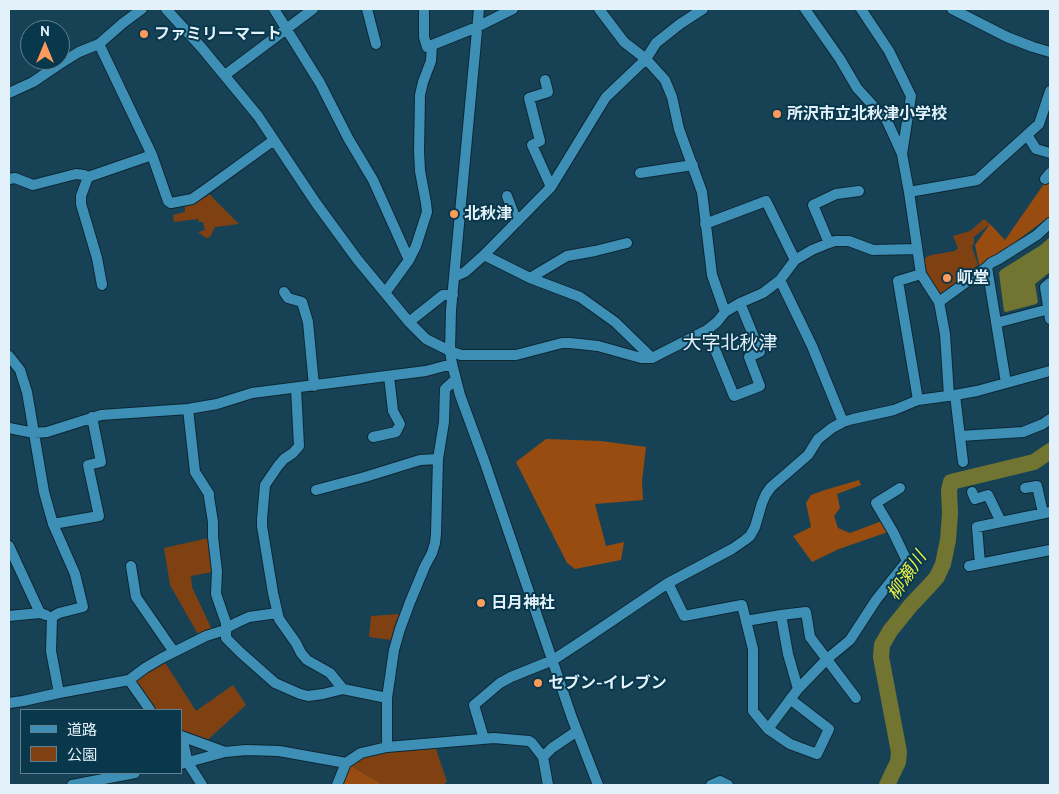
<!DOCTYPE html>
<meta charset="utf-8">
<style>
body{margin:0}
#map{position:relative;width:1059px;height:794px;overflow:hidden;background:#174256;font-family:Cabin,"Noto Sans JP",sans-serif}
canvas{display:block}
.frame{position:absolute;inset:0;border:10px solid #e2f1fa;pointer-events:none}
.legend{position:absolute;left:20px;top:709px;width:162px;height:65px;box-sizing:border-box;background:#09374b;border:1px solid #608191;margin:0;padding:6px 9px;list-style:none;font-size:15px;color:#e2f1fa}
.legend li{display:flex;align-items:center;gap:10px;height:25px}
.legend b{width:25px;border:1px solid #608191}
.north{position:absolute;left:20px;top:20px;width:50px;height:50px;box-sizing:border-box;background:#09374b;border:1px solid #608191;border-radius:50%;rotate:0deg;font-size:14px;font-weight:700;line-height:20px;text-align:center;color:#e2f1fa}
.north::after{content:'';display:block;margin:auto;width:18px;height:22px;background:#ff9b5a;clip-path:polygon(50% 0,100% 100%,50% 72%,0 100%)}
</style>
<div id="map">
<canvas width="1059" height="794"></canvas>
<div class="frame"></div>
<ul class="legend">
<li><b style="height:6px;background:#3e8fb6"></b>道路</li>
<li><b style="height:14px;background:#804112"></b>公園</li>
</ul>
<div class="north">N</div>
</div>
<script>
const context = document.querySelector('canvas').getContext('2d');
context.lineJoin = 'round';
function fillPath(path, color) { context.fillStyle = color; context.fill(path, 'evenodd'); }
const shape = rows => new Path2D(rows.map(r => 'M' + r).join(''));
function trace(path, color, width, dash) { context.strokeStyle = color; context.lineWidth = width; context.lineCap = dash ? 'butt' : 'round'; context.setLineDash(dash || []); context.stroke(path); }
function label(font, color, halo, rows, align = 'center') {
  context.font = font + ' Cabin,"Noto Sans JP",sans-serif'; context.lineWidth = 4; context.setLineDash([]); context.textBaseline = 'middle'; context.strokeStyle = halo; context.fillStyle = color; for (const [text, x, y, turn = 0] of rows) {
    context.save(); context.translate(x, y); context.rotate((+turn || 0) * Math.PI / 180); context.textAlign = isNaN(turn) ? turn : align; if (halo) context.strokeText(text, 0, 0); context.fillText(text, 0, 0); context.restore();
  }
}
const green = shape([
 [207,192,239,224,215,227,210,237,206,238,198,232,205,230,203,222,199,222,198,219,174,222,173,215,185,212,185,204],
 [984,219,990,224,974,237,974,243,972,247,978,265,941,294,938,293,925,269,925,258,931,255,955,251,958,248,953,236,970,231],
 [213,537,217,571,191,576,192,587,213,632,199,636,170,585,164,548],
 [400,614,396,621,391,640,369,637,371,616],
 [162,658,196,711,233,685,246,705,203,744,181,736,181,710,150,710,129,680],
 [434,743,447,782,442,785,383,785,346,763,361,753]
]);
const forest = shape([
 [1050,177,1050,216,1010,246,980,269,975,245,990,224,1005,240,1046,181],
 [546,439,601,441,646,447,642,481,643,500,595,504,606,546,624,542,621,560,575,569,567,563,516,462],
 [859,480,861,485,837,494,840,508,834,516,838,528,850,533,882,521,888,532,839,549,812,562,793,536,811,527,806,503,811,495,825,490],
 [346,763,383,785,337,785]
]);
const water = shape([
 [1050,237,1050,272,1035,284,1038,302,1036,304,1006,312,1004,311,999,273,1001,270,1041,245]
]);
const river = shape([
 [887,785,898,762,899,752,881,657,882,645,890,631,911,605,929,586,937,577,943,564,948,540,950,513,949,490,951,482,1034,462,1050,451]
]);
const minor = shape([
 [166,9,201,47,258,116,316,203,357,259,409,322,426,339,450,351,461,355,516,355,562,343,570,343,598,346,641,358,652,358,707,330,717,322,725,312,712,275,702,192,679,129,672,97,665,80,646,59,624,42,599,9],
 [274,9,320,83,348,138,373,180,409,260,385,293],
 [367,9,376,44],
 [424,9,424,37,427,47,477,27,513,9],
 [479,9,451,310,450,351,452,364,460,395,485,463,572,718,598,785],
 [805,9,840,59,857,88,887,121,902,154,909,192,921,274,939,302,945,334,949,396],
 [861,9,889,51,911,96,902,154],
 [952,9,1007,37,1033,47,1050,52],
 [99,44,152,155,168,201,171,203,192,199,209,187,274,140],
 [225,75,313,9],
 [545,80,548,92,529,98,540,141,532,145,551,187],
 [9,93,33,82,58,65,79,52,99,44,123,23,142,9],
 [1027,135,1036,149,1050,153],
 [640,173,693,165],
 [88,177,81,196,81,204,97,258,102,285],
 [9,179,15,178,33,185,76,174,84,175,88,177,152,155],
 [1045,179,1050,173],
 [909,192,977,180,1039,124,1050,91],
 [507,196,517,222],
 [705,224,766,201,795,260],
 [829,243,813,205,836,194,859,191],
 [484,255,530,278,580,297,615,322,652,358],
 [409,260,416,246,427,212,426,203,420,171,419,151,420,95,423,82,431,61,432,45],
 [987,267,1006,383],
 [454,277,465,272,484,255,551,187,598,110,606,97,646,59,656,43,680,24,703,9],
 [530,278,567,256,595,251,627,243],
 [780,280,812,346,843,422],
 [1050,283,1045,287,1050,319],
 [284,292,288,298,302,302,308,322,314,386],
 [939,302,987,267,991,263,999,259,1037,235,1050,223],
 [725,312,740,303,763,293,780,280,795,260,812,250,829,243,835,241,849,241,873,250,917,249],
 [409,322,443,295,453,295],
 [996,323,1049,309],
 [707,330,734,396,760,386,749,357,760,352,740,303],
 [9,356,20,370,27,392,44,492,53,524,75,574,83,607,59,613,52,617],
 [296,388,299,446,293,453,284,459,278,466,265,485,262,519,262,526,273,593,279,619,296,643,301,653,307,660,330,673,343,689],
 [955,395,963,462],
 [918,400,898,281,921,274],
 [188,409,195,472,209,494,209,497,213,522,213,537,217,571,216,594,226,623,226,638,240,652,275,683,300,694,308,696,323,694,343,689,387,698],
 [9,428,34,433,47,432,101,415,188,409,217,404,252,393,426,371,452,364],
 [960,436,1023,432,1043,424,1050,419],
 [373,437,396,432,400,424,393,411,389,376],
 [1025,488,1037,486,1043,513],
 [316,490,365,477,420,460,438,459],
 [972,492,975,499,988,495,1001,522,1050,512],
 [53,524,99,516,88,465,101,462,92,417],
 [9,546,40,613],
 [980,564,977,527,1001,522],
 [131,566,136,597,174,652],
 [969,566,1050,550],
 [668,583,684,616,742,605,753,649,753,711,768,729,790,744,817,754,829,729,790,699],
 [9,616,40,613,46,615],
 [52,617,51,651,59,693],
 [746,621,781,615],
 [129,680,150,710],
 [798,689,788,654,781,615,806,612,810,637,856,698],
 [9,703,23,701,59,693,129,680,145,668,162,658,206,636,225,630,230,626,238,622,249,617,277,613],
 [768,729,798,689,827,659,850,640,876,600,907,561,893,532,876,503,900,488],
 [181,736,225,752],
 [182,737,188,763,202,785],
 [484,739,474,705,500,683,511,677,553,660,585,639,668,583,732,549,745,540,750,536,755,527,762,503,766,494,771,487,808,455,818,439,832,428,843,422,853,419,894,410,918,400,955,395,977,391,1050,371],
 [387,747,387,698,394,650,400,629,410,602,425,566,432,553,435,543,436,534,438,459,444,422,445,389,455,380],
 [543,757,552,748,577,731],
 [181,764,225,752,246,750,279,751,346,763,361,753,387,747,494,738,529,741,532,743,543,757,548,785],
 [72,785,135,773],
 [337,785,346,763],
 [711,785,720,781,728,785]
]);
const markers = [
 [144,34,5,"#ff9b5a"],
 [777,114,5,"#ff9b5a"],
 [454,214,5,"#ff9b5a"],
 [947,278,5,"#ff9b5a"],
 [481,603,5,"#ff9b5a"],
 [538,683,5,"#ff9b5a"]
];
const poiNames = [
 ["ファミリーマート",154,34],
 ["所沢市立北秋津小学校",787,114],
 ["北秋津",464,214],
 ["屼堂",957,278],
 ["日月神社",491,603],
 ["セブン-イレブン",548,683]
];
const waterNames = [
 ["柳瀬川",907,576,-56]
];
const quarterNames = [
 ["大字北秋津",730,343]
];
fillPath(green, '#804112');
fillPath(forest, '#994c0f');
fillPath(water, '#717531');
trace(river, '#717531', 16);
trace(minor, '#0d2733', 12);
trace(minor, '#3e8fb6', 10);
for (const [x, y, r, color] of markers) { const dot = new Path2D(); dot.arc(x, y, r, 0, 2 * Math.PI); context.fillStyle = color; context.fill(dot); trace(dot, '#09374b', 2); }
label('bold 16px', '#e2f1fa', '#09374b', poiNames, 'left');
label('italic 18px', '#e8f046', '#09374b', waterNames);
label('19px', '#e2f1fa', '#09374b', quarterNames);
</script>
